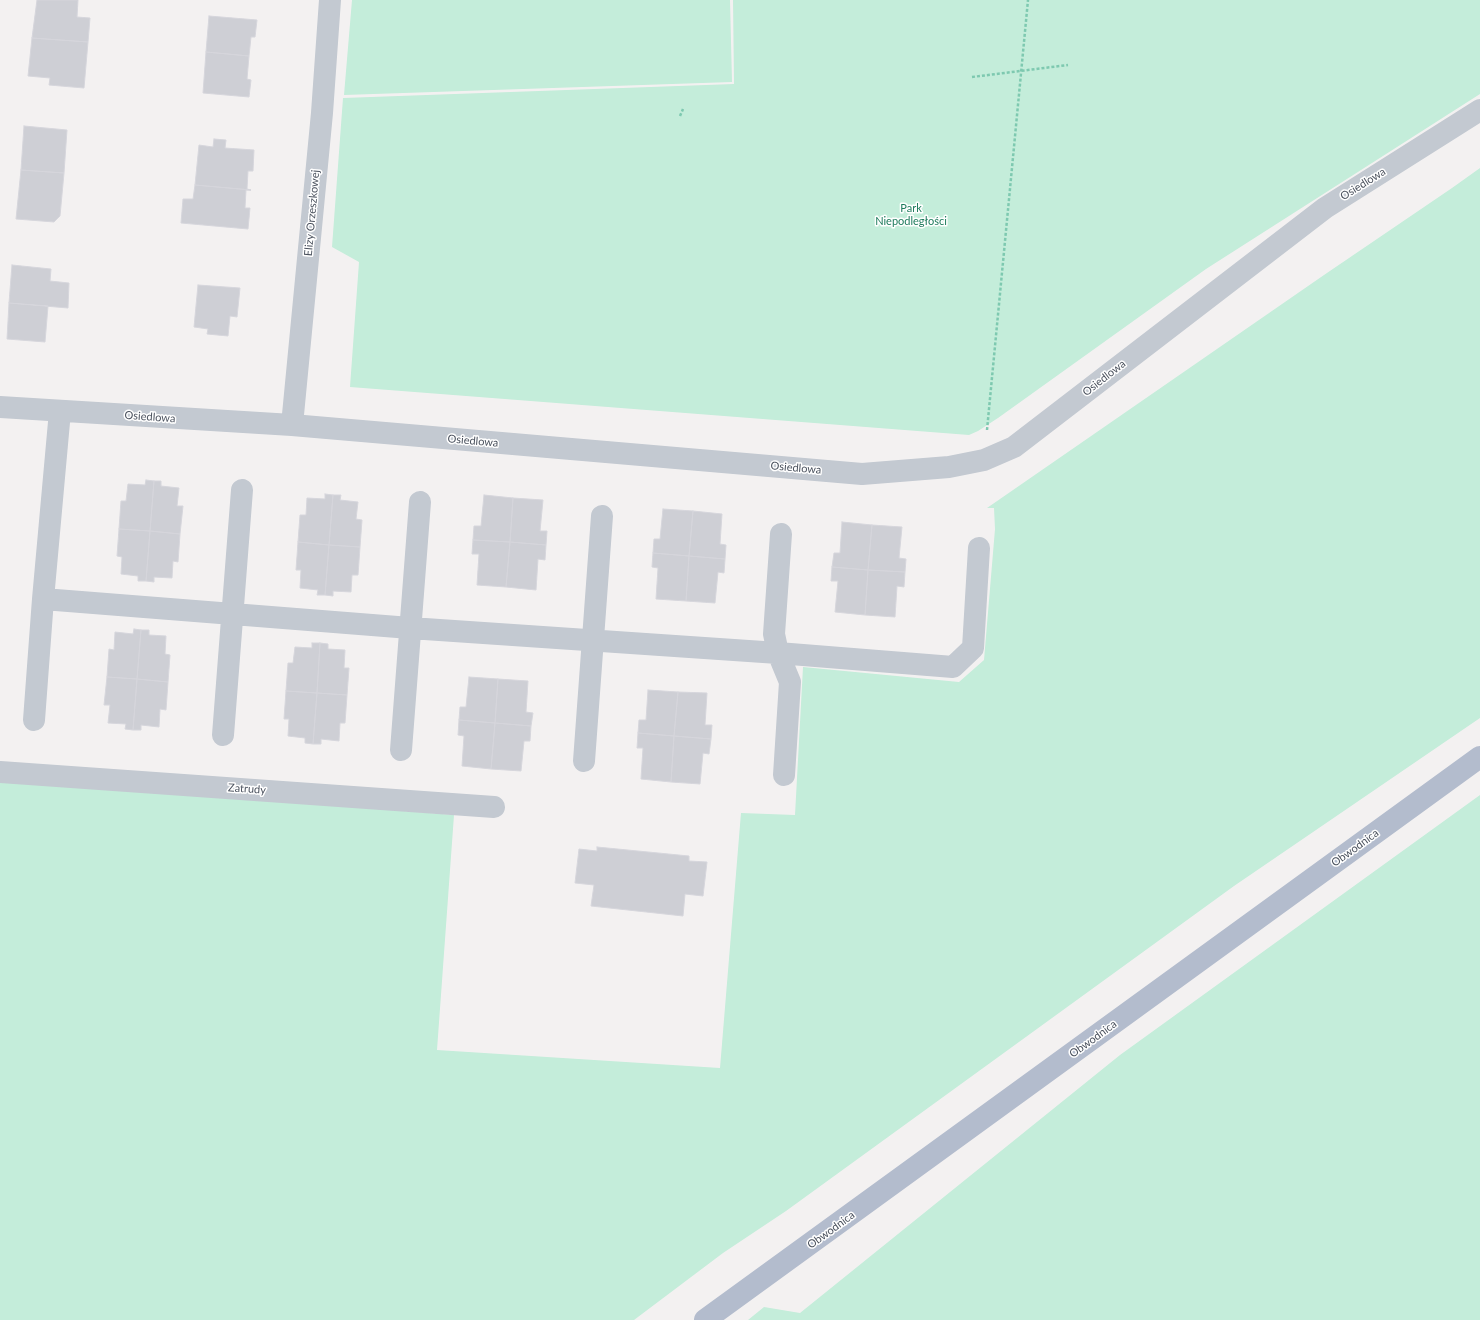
<!DOCTYPE html>
<meta charset="utf-8">
<style>
body{margin:0}
canvas{display:block;background:#f3f1f1}
</style>
<canvas width="1480" height="1320"></canvas>
<script>
const context = document.querySelector('canvas').getContext('2d');
context.lineJoin = 'round';
function fillPath(path, color) { context.fillStyle = color; context.fill(path, 'evenodd'); }
const shape = rows => new Path2D(rows.map(r => 'M' + r).join(''));
function trace(path, color, width, dash) { context.strokeStyle = color; context.lineWidth = width; context.lineCap = dash ? 'butt' : 'round'; context.setLineDash(dash || []); context.stroke(path); }
function label(font, color, halo, rows, align = 'center') {
  context.font = font + ' Lato,sans-serif'; context.lineWidth = 3; context.setLineDash([]); context.textBaseline = 'middle'; context.strokeStyle = halo; context.fillStyle = color; for (const [text, x, y, turn = 0] of rows) {
    context.save(); context.translate(x, y); context.rotate((+turn || 0) * Math.PI / 180); context.textAlign = isNaN(turn) ? turn : align; if (halo) context.strokeText(text, 0, 0); context.fillText(text, 0, 0); context.restore();
  }
}
const green = shape([
 [352,0,730,0,732,82,344,95],
 [733,0,1480,0,1480,94,1206,269,998,418,978,431,969,435,350,387,359,262,332,247,343,98,734,84],
 [1480,168,1480,718,1234,886,786,1211,723,1253,634,1320,0,1320,0,779,454,815,437,1050,720,1068,741,813,795,815,803,667,959,682,984,660,995,529,994,508,987,508,1324,275,1452,188],
 [1480,795,1480,1320,748,1320,764,1307,800,1313,1120,1055]
]);
const building = shape([
 [37,0,78,0,77,17,90,18,88,42,32,38,37,0],
 [209,16,257,20,255,37,251,37,249,56,206,52,209,16],
 [32,38,88,42,84,88,49,85,50,78,28,76,32,38],
 [206,52,249,56,247,79,251,80,249,97,203,93,206,52],
 [24,126,67,130,64,173,21,170,24,126],
 [214,139,226,140,225,148,254,150,253,171,248,171,247,189,251,190,195,185,199,145,213,147,214,139],
 [21,170,64,173,60,216,54,222,16,219,21,170],
 [195,185,251,190,246,190,245,208,250,208,248,229,181,223,183,199,193,199,195,185],
 [12,265,51,269,50,281,69,283,68,308,9,303,12,265],
 [198,285,240,288,237,317,230,316,228,336,207,334,208,329,194,327,198,285],
 [9,303,48,306,45,342,7,339,9,303],
 [146,480,154,481,150,531,119,529,121,501,126,501,128,484,145,485,146,480],
 [154,481,161,481,161,486,179,488,177,506,183,506,180,534,150,531,154,481],
 [325,494,333,495,329,545,298,542,300,515,306,515,307,498,325,499,325,494],
 [333,495,341,495,340,500,358,502,356,519,362,520,360,547,329,545,333,495],
 [484,495,513,498,510,542,473,540,474,526,481,526,484,495],
 [513,498,543,500,540,531,547,531,546,545,510,542,513,498],
 [663,509,693,511,689,556,653,553,654,539,660,539,663,509],
 [693,511,722,514,720,544,726,545,725,559,689,556,693,511],
 [842,522,872,525,868,570,832,567,834,553,840,553,842,522],
 [872,525,902,527,899,558,906,559,905,572,868,570,872,525],
 [119,529,150,531,146,581,138,581,138,576,121,574,122,557,117,556,119,529],
 [150,531,180,534,178,562,173,561,172,578,154,577,154,582,146,581,150,531],
 [473,540,510,542,506,587,477,585,479,554,472,554,473,540],
 [298,542,329,545,325,595,317,595,318,590,300,588,301,570,296,570,298,542],
 [510,542,546,545,545,560,538,559,536,590,506,587,510,542],
 [329,545,360,547,358,575,352,575,351,592,333,591,333,596,325,595,329,545],
 [653,553,689,556,686,601,656,599,658,568,652,567,653,553],
 [689,556,725,559,724,573,718,572,715,603,686,601,689,556],
 [832,567,868,570,865,615,835,612,838,581,831,581,832,567],
 [868,570,905,572,904,587,897,586,895,617,865,615,868,570],
 [134,629,141,630,137,679,107,677,109,649,114,650,115,632,133,634,134,629],
 [141,630,149,630,149,635,166,636,165,654,170,655,168,682,137,679,141,630],
 [312,643,320,643,317,693,286,691,288,663,293,663,295,647,312,648,312,643],
 [320,643,328,644,328,649,345,650,344,668,349,668,347,695,317,693,320,643],
 [107,677,137,679,133,730,125,729,126,724,108,723,110,705,104,705,107,677],
 [469,677,498,679,495,723,459,720,460,707,466,707,469,677],
 [137,679,168,682,166,710,160,709,159,727,141,725,141,730,133,730,137,679],
 [498,679,528,681,526,712,533,713,531,726,495,723,498,679],
 [648,690,678,692,674,736,638,733,639,720,646,720,648,690],
 [286,691,317,693,313,744,305,743,305,738,288,736,289,719,284,719,286,691],
 [678,692,707,693,705,725,712,725,711,739,674,736,678,692],
 [317,693,347,695,345,723,340,723,339,741,321,739,321,744,313,744,317,693],
 [459,720,495,723,491,769,462,766,464,736,458,735,459,720],
 [495,723,531,726,530,741,524,741,521,771,491,769,495,723],
 [638,733,674,736,671,782,641,779,643,748,637,748,638,733],
 [674,736,711,739,709,754,703,753,700,784,671,782,674,736],
 [597,847,689,856,689,861,707,862,703,896,685,894,683,916,591,906,594,885,575,883,579,849,597,851,597,847]
]);
const path = shape([
 [972,77,1068,65],
 [680,116,683,109],
 [987,430,1028,0]
]);
const minor = shape([
 [0,407,292,425,862,474,949,467,984,460,1014,447,1325,208,1480,110],
 [60,411,43,599,410,628,778,653,953,667,973,648,979,548],
 [292,425,322,113,330,0],
 [781,534,774,634,778,653,790,682,784,775],
 [34,720,43,599],
 [223,735,242,490],
 [401,750,420,502],
 [584,761,602,516],
 [0,772,494,807]
]);
const major = shape([
 [705,1320,1480,757]
]);
const streetNames = [
 ["Osiedlowa",1363,184,-32],
 ["Elizy Orzeszkowej",312,213,-85],
 ["Osiedlowa",1104,378,-38],
 ["Osiedlowa",150,417,4],
 ["Osiedlowa",473,441,5],
 ["Osiedlowa",796,468,5],
 ["Zatrudy",247,789,4],
 ["Obwodnica",1355,848,-36],
 ["Obwodnica",1093,1039,-36],
 ["Obwodnica",831,1230,-36]
];
const parkNames = [
 ["Park",911,208],
 ["Niepodległości",911,221]
];
fillPath(green, '#c4edda');
fillPath(building, '#cecfd5');
trace(building, '#d6d6dc', 1);
trace(path, '#7ec9b0', 2.5, [3, 2]);
trace(minor, '#c3c9d1', 22);
trace(major, '#b3bccd', 22);
label('11px', '#4a515d', '#fff', streetNames);
label('11px', '#1e7b5c', '#fff', parkNames);
</script>
